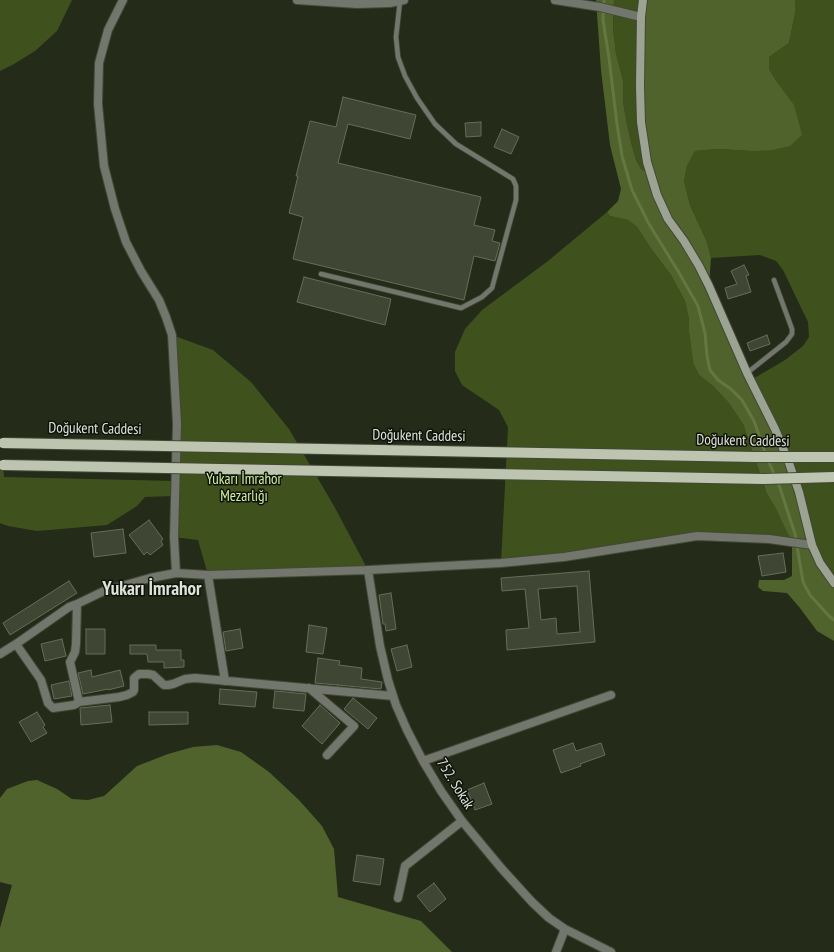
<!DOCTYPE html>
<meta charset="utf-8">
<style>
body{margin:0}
canvas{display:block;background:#242b18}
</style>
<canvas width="834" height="952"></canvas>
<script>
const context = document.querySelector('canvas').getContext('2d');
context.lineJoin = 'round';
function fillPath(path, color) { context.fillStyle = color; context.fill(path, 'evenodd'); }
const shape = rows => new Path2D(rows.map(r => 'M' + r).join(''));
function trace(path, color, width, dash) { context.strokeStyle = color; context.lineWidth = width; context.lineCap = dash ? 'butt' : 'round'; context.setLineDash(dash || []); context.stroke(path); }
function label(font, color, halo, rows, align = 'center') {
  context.font = font + ' "PT Sans Narrow",sans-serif'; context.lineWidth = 3; context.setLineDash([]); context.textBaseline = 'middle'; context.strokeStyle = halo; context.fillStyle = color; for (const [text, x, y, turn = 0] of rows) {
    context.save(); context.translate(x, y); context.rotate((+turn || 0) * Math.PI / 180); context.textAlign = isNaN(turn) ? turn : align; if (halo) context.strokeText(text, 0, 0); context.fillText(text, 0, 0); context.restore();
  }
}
const green = shape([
 [0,0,72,0,57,31,35,51,14,64,0,71],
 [614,0,643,0,651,174,641,169,636,160,631,142,627,124,623,102,623,80,616,54,613,27],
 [795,0,834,0,834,583,820,563,751,380,785,360,803,346,809,337,808,322,783,270,776,261,760,255,711,258,707,242,690,205,684,181,687,166,695,151,718,149,751,151,779,85,769,69,769,57,789,43,795,14],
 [607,212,610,216,628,220,637,227,652,250,671,275,685,301,689,319,689,332,693,363,699,375,713,386,728,402,743,424,767,494,775,507,793,542,720,537,501,563,508,427,499,410,462,385,455,371,455,352,465,329,482,310,548,261],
 [172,335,213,350,251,382,289,429,334,506,368,570,208,575,198,540,174,537,175,496,145,497,137,506,107,525,37,531,8,526,0,523,0,464,3,465,4,477,175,481]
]);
const forest = shape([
 [596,0,614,0,613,27,616,54,623,80,623,102,627,124,631,142,636,160,641,169,650,174,641,122,643,0,795,0,795,14,789,43,769,57,769,69,779,85,794,105,802,135,790,146,772,150,751,151,718,149,695,151,687,166,684,181,690,205,707,242,711,258,709,286,775,429,812,545,834,583,834,641,817,631,800,608,787,593,763,591,758,587,759,580,784,580,792,576,792,542,775,507,767,494,743,424,728,402,713,386,699,375,693,363,689,332,689,319,685,301,671,275,652,250,637,227,628,220,610,216,607,212,618,201,621,189,610,145,601,70],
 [217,745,241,752,269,772,299,800,322,826,334,849,338,897,421,921,452,952,0,952,0,928,12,885,0,882,0,798,7,789,28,781,37,780,57,789,72,799,88,800,104,796,137,766,168,754,193,747]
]);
const stream = shape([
 [604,0,603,20,609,58,617,124,622,156,632,190,649,224,678,271,698,306,705,333,707,356,710,370,718,380,731,389,742,400,754,421,766,455],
 [768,460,779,485,795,534,803,582,810,595,829,616,834,620]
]);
const building = shape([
 [343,97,416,115,410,139,348,124,338,163,481,197,474,225,495,230,492,241,500,243,495,261,474,256,464,300,293,259,303,217,289,213,298,176,296,176,310,121,336,127,343,97],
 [481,122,481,136,466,137,465,123,481,122],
 [502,129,519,137,511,154,494,147,502,129],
 [744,265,749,275,746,276,751,292,728,299,725,288,737,284,731,271,744,265],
 [304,277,391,299,385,325,297,302,304,277],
 [767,335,770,344,750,351,747,343,767,335],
 [149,520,163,539,161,541,163,545,150,555,147,552,144,555,129,535,149,520],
 [123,529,126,553,94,557,91,533,123,529],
 [783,553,786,572,762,576,758,556,783,553],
 [589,571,595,642,507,650,506,630,529,628,525,589,502,591,501,578,589,571],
 [577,586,580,632,557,634,556,618,541,620,538,589,577,586],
 [69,581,77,593,10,635,3,623,69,581],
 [391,593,396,629,386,631,385,624,383,624,379,595,391,593],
 [309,625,327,628,323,654,306,652,309,625],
 [86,629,105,629,105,654,86,654,86,629],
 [240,629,243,648,226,651,223,632,240,629],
 [62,639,66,656,45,661,41,644,62,639],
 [130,645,156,645,156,650,181,650,181,660,184,660,184,667,164,668,164,662,148,662,147,654,130,654,130,645],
 [407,645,412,667,397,671,391,649,407,645],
 [318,658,340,661,339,665,362,668,361,679,382,682,381,689,337,685,338,685,315,683,318,658],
 [91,670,92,677,120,670,124,686,108,690,108,689,83,694,78,673,91,670],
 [69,681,72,696,54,699,51,685,69,681],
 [220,689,257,692,255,707,219,704,220,689],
 [275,691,306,694,304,711,273,708,275,691],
 [353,698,377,718,368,729,344,709,353,698],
 [110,705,112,722,81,725,80,708,110,705],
 [320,705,340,723,322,744,302,726,320,705],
 [37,712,45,725,43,727,47,733,31,742,19,722,37,712],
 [149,712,188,712,188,724,149,725,149,712],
 [573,743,576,751,601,743,605,755,580,764,581,766,561,773,553,750,573,743],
 [484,783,492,804,475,810,467,790,484,783],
 [357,855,384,859,380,885,353,881,357,855],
 [434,883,446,899,430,912,417,896,434,883]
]);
const lane = shape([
 [321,274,461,308,482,297,492,288,516,200,516,186,513,179,456,144,435,124,417,98,405,76,398,57,396,37,400,1],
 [747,373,786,342,792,334,792,329,774,280]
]);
const street = shape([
 [123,0,108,30,99,63,98,104,104,166,115,209,126,242,141,271,159,300,166,317,172,335,177,424,174,537,176,573],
 [297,0,357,4,390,3,404,0],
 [555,0,600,7,641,17],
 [368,570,380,646,388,680,396,705,407,730,423,761,441,791,462,821,502,869,532,902,549,918,565,929,611,952],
 [208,575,225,681],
 [77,604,76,644,75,652,70,662,79,702],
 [16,644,41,680,48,703,53,708,74,705,79,702,119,697,127,695,133,692,134,690,134,678,139,674,148,674,153,675,164,685,168,685,173,684,185,679,195,678,393,696],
 [0,654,16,644,69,607,77,604,104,591,150,578,176,573,208,575,368,570,501,563,564,557,697,536,769,539,812,545],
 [309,688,354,726,327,755],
 [423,761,611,695],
 [398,898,405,866,462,821],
 [556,952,565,929]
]);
const secondary = shape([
 [643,0,641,17,640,86,641,122,647,162,657,195,668,219,684,241,699,266,709,286,747,373,775,429,789,463,799,492,812,545,820,563,834,583]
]);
const primaryBridge = shape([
 [3,443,755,457,834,457],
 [3,465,764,479,834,477]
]);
const streetNames = [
 ["Doğukent Caddesi",95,429,1],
 ["Doğukent Caddesi",419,436,1],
 ["Doğukent Caddesi",743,441,1],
 ["752. Sokak",455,784,58]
];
const parkNames = [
 ["Yukarı İmrahor",244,480],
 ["Mezarlığı",244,497]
];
const districtNames = [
 ["Yukarı İmrahor",152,590]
];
fillPath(green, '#3f511d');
fillPath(forest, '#50632c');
trace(stream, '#647740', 3);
fillPath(building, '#3f4633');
trace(building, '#656d58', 1);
trace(lane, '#424837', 6);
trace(street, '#424837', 10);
trace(secondary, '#424837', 10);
trace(lane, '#72766c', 4.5);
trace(street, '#72766c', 8);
trace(secondary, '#9ca393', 8);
trace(primaryBridge, '#424837', 12, []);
trace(primaryBridge, '#bdc5b1', 10);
label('15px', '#dee3d7', '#0f120a', streetNames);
label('15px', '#d1f09d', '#0f120a', parkNames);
label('bold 19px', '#dee3d7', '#0f120a', districtNames);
</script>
